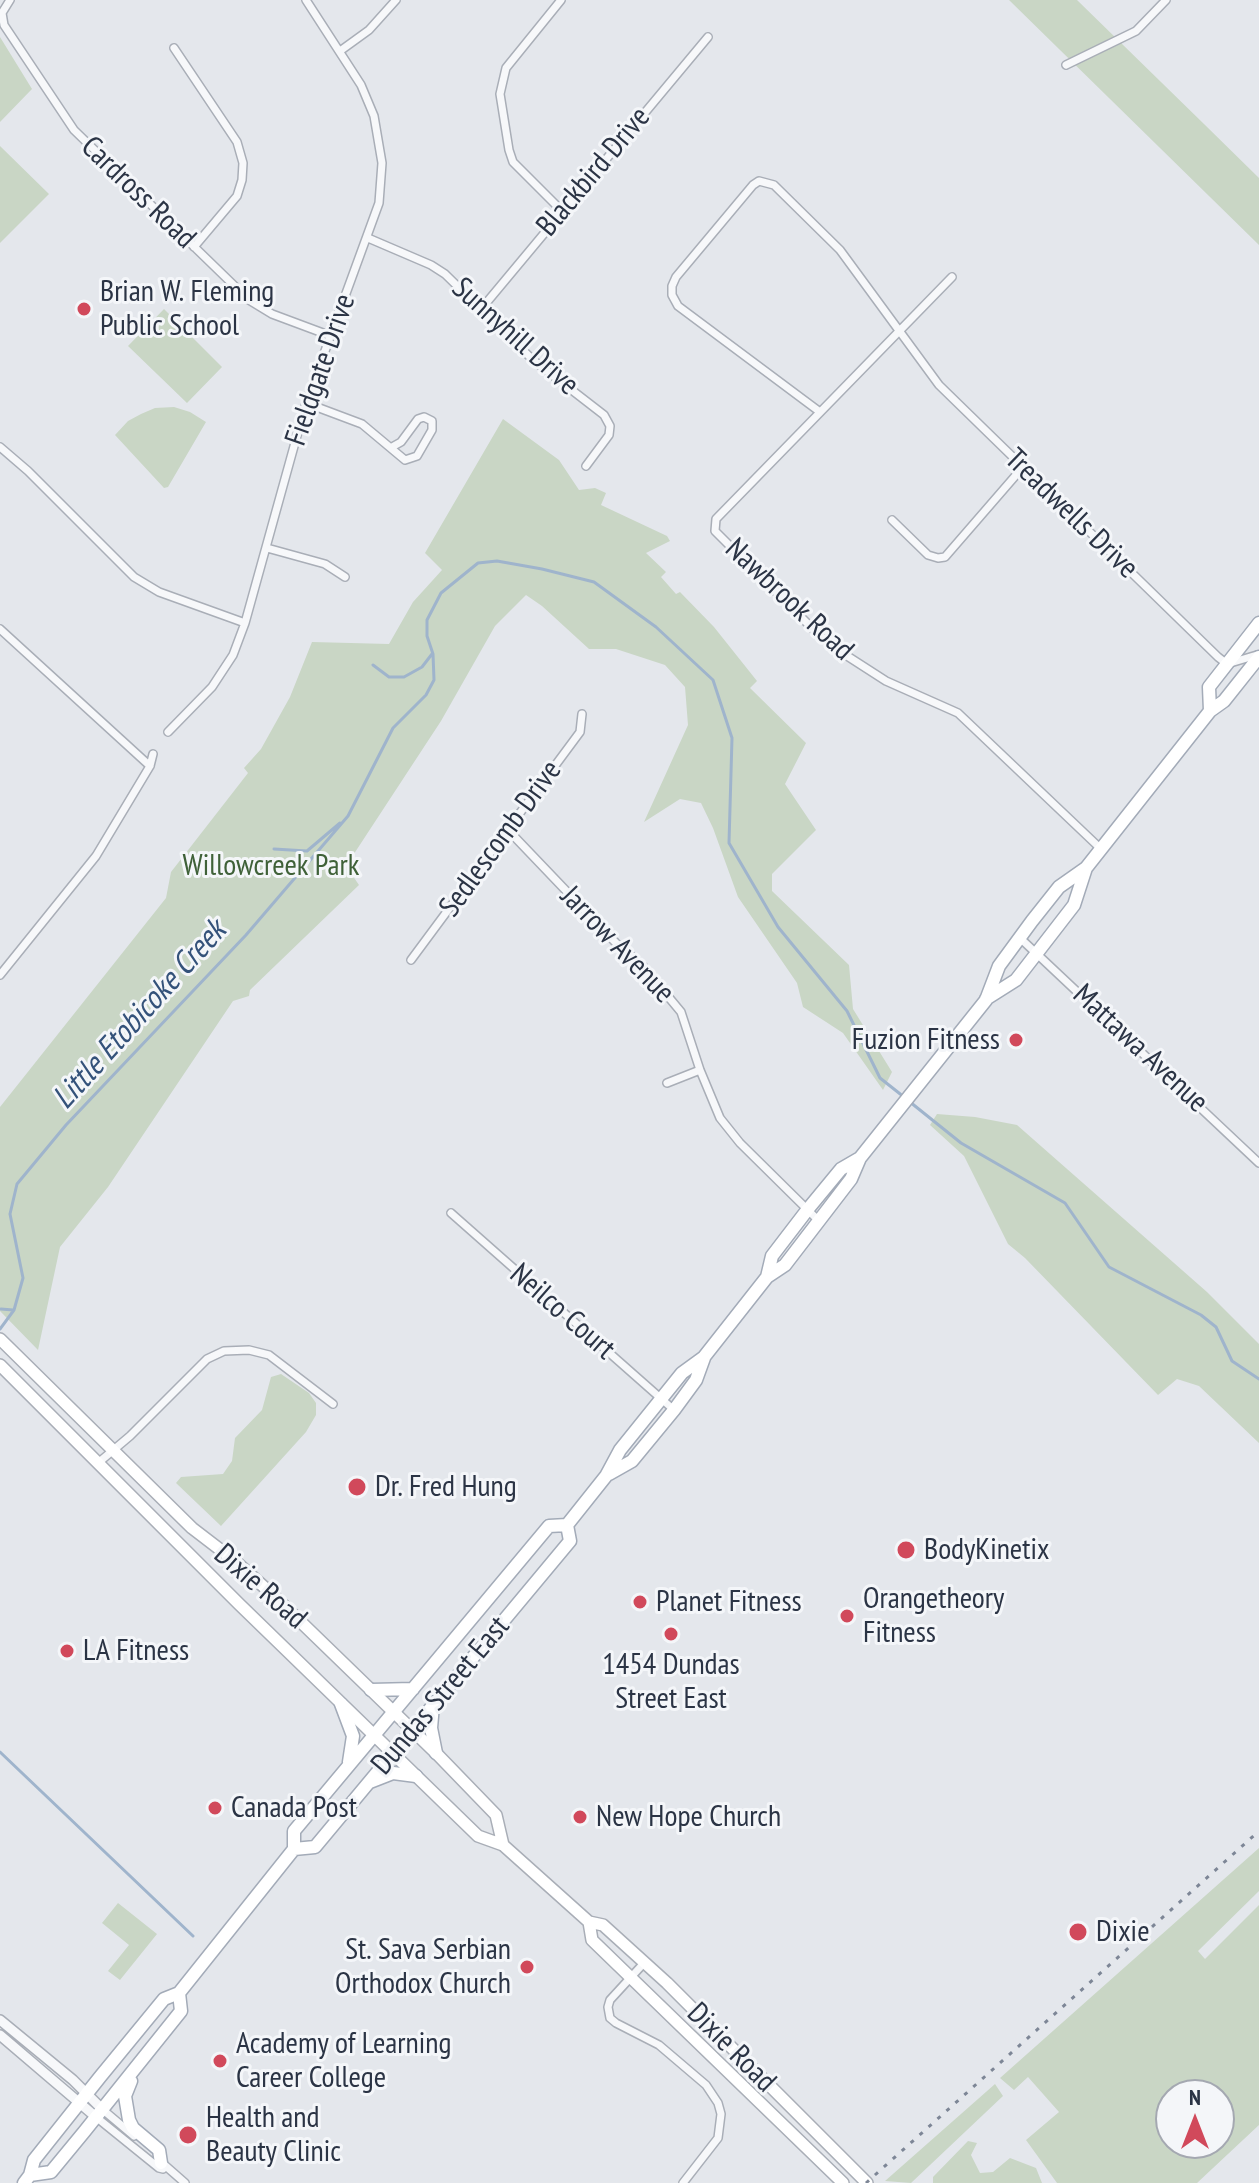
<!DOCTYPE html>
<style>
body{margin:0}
#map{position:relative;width:1259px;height:2183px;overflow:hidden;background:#e4e7ec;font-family:"PT Sans Narrow",sans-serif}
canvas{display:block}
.north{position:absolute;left:1155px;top:2079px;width:80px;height:80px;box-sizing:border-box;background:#f4f6f9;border:2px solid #a4a8b1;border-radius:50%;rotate:0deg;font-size:22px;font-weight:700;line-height:32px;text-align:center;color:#2b3445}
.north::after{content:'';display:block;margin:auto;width:28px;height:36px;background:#d1495b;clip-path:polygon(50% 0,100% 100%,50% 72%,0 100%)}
</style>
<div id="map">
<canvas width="1259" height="2183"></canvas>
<div class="north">N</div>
</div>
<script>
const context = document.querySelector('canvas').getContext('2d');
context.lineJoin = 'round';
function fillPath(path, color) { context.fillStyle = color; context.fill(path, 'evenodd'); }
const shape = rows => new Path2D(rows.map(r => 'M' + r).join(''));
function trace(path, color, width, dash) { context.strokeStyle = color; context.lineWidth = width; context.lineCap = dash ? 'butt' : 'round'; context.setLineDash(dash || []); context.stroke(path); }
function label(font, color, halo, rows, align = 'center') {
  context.font = font + ' "PT Sans Narrow",sans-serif'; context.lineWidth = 6; context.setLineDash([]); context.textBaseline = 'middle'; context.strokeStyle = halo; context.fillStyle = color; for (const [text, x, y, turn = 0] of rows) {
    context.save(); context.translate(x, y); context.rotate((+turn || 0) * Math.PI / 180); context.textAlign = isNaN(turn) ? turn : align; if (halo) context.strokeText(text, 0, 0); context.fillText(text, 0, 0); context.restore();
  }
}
const green = shape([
 [1009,0,1077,0,1204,124,1259,178,1259,245],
 [0,37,32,89,0,122],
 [0,146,49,194,0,243],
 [164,309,222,367,187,403,128,346],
 [174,407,190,412,206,422,168,487,164,488,115,435,128,421,141,414,155,408],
 [503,419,559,460,579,490,595,488,606,493,601,505,667,536,670,541,646,553,666,572,661,577,676,594,680,592,714,627,757,681,750,688,806,743,785,784,816,830,772,874,772,891,849,965,853,1009,892,1072,883,1090,843,1033,803,1007,797,983,738,897,713,828,701,803,680,799,644,822,688,725,685,687,665,665,616,649,589,649,542,606,526,595,495,626,441,721,346,866,359,885,250,990,249,996,233,1001,108,1187,60,1247,38,1350,0,1311,0,1107,166,898,171,872,248,773,244,768,261,749,290,697,312,642,389,644,413,602,442,570,425,553],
 [937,1114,975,1117,1017,1125,1207,1292,1259,1344,1259,1443,1199,1386,1177,1379,1158,1395,1025,1258,1008,1244,964,1156,930,1125],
 [281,1374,309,1393,316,1403,316,1415,306,1432,221,1526,176,1483,181,1477,223,1474,232,1461,235,1438,262,1410,271,1377],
 [1259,1848,1259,1891,1198,1951,1205,1959,1259,1905,1259,2125,1197,2183,1057,2183,1026,2140,1059,2112,1028,2077,1014,2090,1000,2078],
 [1171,2095,1219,2095,1219,2143,1171,2143],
 [118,1903,157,1934,120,1980,108,1971,129,1945,102,1923],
 [995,2084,1003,2096,911,2183,885,2181],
 [968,2141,977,2143,971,2155,980,2173,993,2172,1010,2158,1036,2168,1042,2183,933,2183,933,2177]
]);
const stream = shape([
 [373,665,389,677,404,677,422,667,432,654],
 [274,849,307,851,340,823],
 [910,1102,961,1143,1065,1203,1109,1267,1201,1315,1216,1327,1232,1361,1259,1379],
 [1,1309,13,1310],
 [0,1329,14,1310,23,1278,10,1214,17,1184,66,1125,246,935,348,816,393,728,426,695,434,680,433,654,427,636,427,620,441,593,478,563,497,561,542,569,594,582,656,627,713,680,732,738,729,843,778,927,847,1011,880,1078,904,1097],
 [0,1752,193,1936]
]);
const minor = shape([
 [10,0,2,13,4,25,74,130,249,300,272,314,331,336],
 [174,48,237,142,243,163,242,180,237,196,194,247],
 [340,51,369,30,396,0],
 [1066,65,1136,31,1166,0],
 [561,210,513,162,509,150,500,94,506,68,561,0],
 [368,238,431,265,445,274,533,360,604,415,610,426,609,435,586,466],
 [952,277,716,519,715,531,819,635,841,652,886,681,958,713,1101,849],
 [482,308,708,37],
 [306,403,362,424,405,460,417,456,432,430,432,421,424,417,418,419,401,442,392,447],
 [820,412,678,306,672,295,672,286,676,277,753,185,759,181,774,185,840,250,939,385,1218,657,1227,664,1257,655],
 [0,447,28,471,134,577,159,592,245,623],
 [892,520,928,555,938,558,945,557,1023,467],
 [267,548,325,564,345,577],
 [0,629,150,766],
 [168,732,212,687,233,655,245,623,306,403,379,203,382,163,374,116,361,85,306,0],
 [508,830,616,943,642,965,681,1012,700,1070,720,1118,740,1143,820,1222],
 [1020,938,1259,1163],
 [411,960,580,732,582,714],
 [0,975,96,856,150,766,153,754],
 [667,1083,700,1070],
 [451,1213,674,1410],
 [98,1463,130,1436,207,1359,224,1351,249,1350,269,1355,333,1404],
 [644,1963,610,2000,608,2007,610,2018,616,2023,659,2045,706,2085,718,2103,721,2114,718,2138,683,2183],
 [102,2109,134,2136],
 [96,2117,159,2168,163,2169],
 [160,2161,185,2183]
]);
const tertiary = shape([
 [0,2020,73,2080,102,2109],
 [0,2035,96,2117]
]);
const secondary = shape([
 [0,1339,192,1528,235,1561,273,1595,436,1753,496,1815,503,1845],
 [0,1365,239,1604,478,1836,503,1845,589,1922,603,1925,667,1983,867,2183],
 [589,1922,592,1940,843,2183]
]);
const primary = shape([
 [1210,711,1209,687,1259,623],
 [986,999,1016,980,1074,905,1086,868],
 [767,1277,772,1256,808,1209,841,1169,860,1158],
 [609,1474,632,1461,674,1410,696,1380,704,1358],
 [371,1690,413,1689],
 [341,1704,353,1736,349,1762],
 [433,1705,431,1728,436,1753],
 [370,1782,393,1773,416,1776],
 [294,1849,315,1847,570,1541,567,1525],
 [131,2081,125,2096,129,2120,133,2128,159,2150,161,2163],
 [30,2175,51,2172,84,2132,181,2011,179,1993],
 [24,2183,30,2175,34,2160,100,2077,164,1999,179,1993,294,1849,294,1831,549,1526,567,1525,606,1476,620,1450,682,1373,704,1357,767,1277,785,1265,851,1179,860,1158,986,1000,999,966,1032,921,1059,887,1086,868,1210,711,1224,701,1259,657]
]);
const rail = shape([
 [866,2183,1259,1831]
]);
const markers = [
 [84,309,8,"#d1495b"],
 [1016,1040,8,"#d1495b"],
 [357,1487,10,"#d1495b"],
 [906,1550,10,"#d1495b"],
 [640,1602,8,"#d1495b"],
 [847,1616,8,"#d1495b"],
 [671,1634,8,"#d1495b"],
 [67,1651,8,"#d1495b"],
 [215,1808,8,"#d1495b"],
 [580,1817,8,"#d1495b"],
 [1078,1932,10,"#d1495b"],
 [527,1967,8,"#d1495b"],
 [220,2061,8,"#d1495b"],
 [188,2135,10,"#d1495b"]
];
const streetNames = [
 ["Blackbird Drive",594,172,-50],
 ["Cardross Road",138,193,44],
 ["Sunnyhill Drive",515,337,42],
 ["Fieldgate Drive",321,370,-71],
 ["Treadwells Drive",1071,514,44],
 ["Nawbrook Road",789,600,43],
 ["Sedlescomb Drive",501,839,-54],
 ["Jarrow Avenue",617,945,46],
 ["Mattawa Avenue",1140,1049,43],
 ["Neilco Court",562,1312,41],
 ["Dixie Road",260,1587,41],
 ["Dundas Street East",441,1696,-50],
 ["Dixie Road",731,2048,45]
];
const poiNames = [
 ["Brian W. Fleming",100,292],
 ["Public School",100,326],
 ["Fuzion Fitness",1000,1040,"right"],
 ["Dr. Fred Hung",375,1487],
 ["BodyKinetix",924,1550],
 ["Orangetheory",863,1599],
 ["Fitness",863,1633],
 ["Planet Fitness",656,1602],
 ["LA Fitness",83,1651],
 ["1454 Dundas",671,1665,"center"],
 ["Street East",671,1699,"center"],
 ["Canada Post",231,1808],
 ["New Hope Church",596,1817],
 ["Dixie",1096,1932],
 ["St. Sava Serbian",511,1950,"right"],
 ["Orthodox Church",511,1984,"right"],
 ["Academy of Learning",236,2044],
 ["Career College",236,2078],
 ["Health and",206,2118],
 ["Beauty Clinic",206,2152]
];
const parkNames = [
 ["Willowcreek Park",271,866]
];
const waterNames = [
 ["Little Etobicoke Creek",140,1015,-48]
];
fillPath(green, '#c9d6c5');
trace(stream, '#9fb4cc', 3);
trace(minor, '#a9aeb7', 10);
trace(tertiary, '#a9aeb7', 12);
trace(secondary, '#a9aeb7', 14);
trace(primary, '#a3abb8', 15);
trace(minor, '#f7f8fa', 7);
trace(tertiary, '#f7f8fa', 9);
trace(secondary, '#fff', 11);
trace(primary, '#fff', 12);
trace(rail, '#7d8696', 3, [4, 8]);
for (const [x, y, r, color] of markers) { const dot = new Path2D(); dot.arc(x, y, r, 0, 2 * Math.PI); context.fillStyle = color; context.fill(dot); trace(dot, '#f4f6f9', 3); }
label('30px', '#2b3445', '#f4f6f9', streetNames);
label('30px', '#2b3445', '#f4f6f9', poiNames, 'left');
label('30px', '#3f6138', '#f4f6f9', parkNames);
label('italic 32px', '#34527a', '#f4f6f9', waterNames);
</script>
